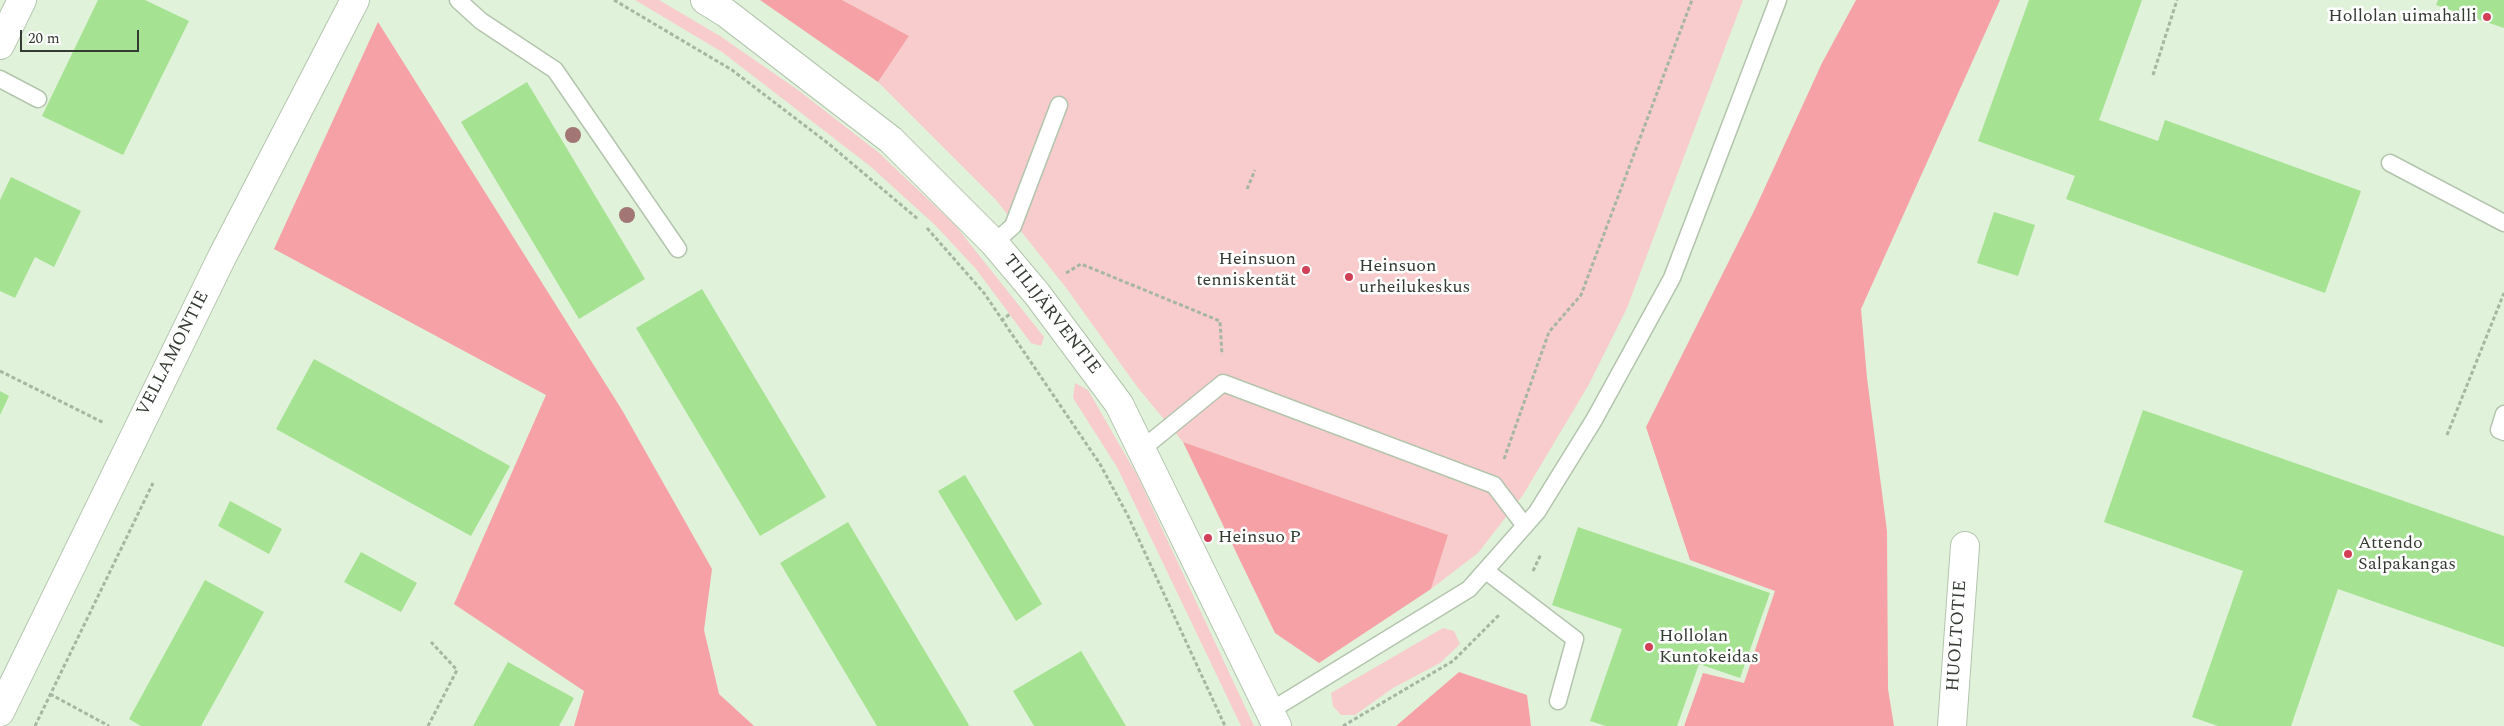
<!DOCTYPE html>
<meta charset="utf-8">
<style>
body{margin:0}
#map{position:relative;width:2504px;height:726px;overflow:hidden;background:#e0f2da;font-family:Spectral,serif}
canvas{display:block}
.scale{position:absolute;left:20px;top:30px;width:119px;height:22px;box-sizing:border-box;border:2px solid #343b32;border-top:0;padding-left:6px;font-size:15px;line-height:18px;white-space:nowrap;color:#343b32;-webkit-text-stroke:4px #fff;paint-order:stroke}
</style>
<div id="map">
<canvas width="2504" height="726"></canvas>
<div class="scale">20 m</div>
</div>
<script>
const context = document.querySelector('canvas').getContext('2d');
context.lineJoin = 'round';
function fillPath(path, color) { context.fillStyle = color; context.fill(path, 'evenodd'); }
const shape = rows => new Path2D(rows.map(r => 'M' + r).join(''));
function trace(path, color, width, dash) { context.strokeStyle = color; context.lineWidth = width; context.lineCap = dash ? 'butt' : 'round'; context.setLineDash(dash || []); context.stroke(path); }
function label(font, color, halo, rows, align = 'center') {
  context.font = font + ' Spectral,serif'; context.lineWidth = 5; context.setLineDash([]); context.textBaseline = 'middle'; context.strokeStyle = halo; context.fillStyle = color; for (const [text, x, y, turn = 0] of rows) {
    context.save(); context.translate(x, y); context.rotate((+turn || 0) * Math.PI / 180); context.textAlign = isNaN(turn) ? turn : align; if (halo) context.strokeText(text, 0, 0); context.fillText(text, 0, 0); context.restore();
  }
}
const green = shape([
 [635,0,659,0,720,36,798,90,878,152,955,225,1044,337,1041,346,1031,343,976,269,935,225,870,166,722,52],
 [842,0,1743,0,1627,308,1588,386,1523,495,1478,553,1431,589,1448,535,1183,442,1138,388,1067,289,996,200,878,82,909,36],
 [1075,383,1088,390,1138,477,1254,726,1241,726,1117,467,1073,398],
 [1443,628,1454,631,1460,644,1440,663,1393,688,1355,715,1341,715,1333,706,1331,693]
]);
const forest = shape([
 [760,0,842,0,909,36,878,82],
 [1856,0,2000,0,1861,309,1867,378,1887,531,1888,689,1894,726,1684,726,1703,673,1744,683,1775,591,1690,560,1646,427,1755,209,1822,63],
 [378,22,622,410,712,569,704,630,719,694,754,726,574,726,584,691,454,604,546,395,274,249],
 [1183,442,1448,535,1431,589,1319,663,1275,633],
 [1459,672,1527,695,1531,726,1396,726]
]);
const building = shape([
 [98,0,145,0,189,21,123,155,42,116],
 [2029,0,2142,0,2099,120,2158,141,2165,120,2361,191,2325,293,2066,199,2075,176,1978,141],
 [2438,0,2504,0,2504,28,2436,5],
 [527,82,645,279,579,319,461,122],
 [11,177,81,211,54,267,35,257,15,298,0,291,0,200],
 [1994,212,2035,225,2018,276,1977,263],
 [702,289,826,497,760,536,636,328],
 [314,359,510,466,471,536,276,429],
 [0,391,9,396,0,415],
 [2143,410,2504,536,2504,647,2338,589,2291,726,2218,726,2192,717,2243,571,2104,522],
 [965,475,1042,604,1016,621,938,491],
 [230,501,282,529,269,554,218,526],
 [848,522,969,725,968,726,877,726,780,563],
 [1578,527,1770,593,1740,678,1699,664,1677,726,1606,726,1590,721,1622,629,1552,605],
 [361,552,417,583,401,612,344,582],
 [205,580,264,612,201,726,141,726,129,719],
 [1081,651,1126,726,1034,726,1013,691],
 [508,662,574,698,559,726,473,726]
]);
const path = shape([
 [614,0,732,70,829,144,919,220],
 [2153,75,2177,0],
 [1247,189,1255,170],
 [927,228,984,293,1100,464,1128,516,1225,726],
 [1066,273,1081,264,1220,321,1222,355],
 [1001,321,1010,314],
 [0,371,104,423],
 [2447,435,2504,293],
 [1504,459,1549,332,1581,295,1692,0],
 [1533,571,1541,554],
 [50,694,109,726],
 [35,726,153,483],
 [428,726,457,670,431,642],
 [1343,726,1453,661,1499,615]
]);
const lane = shape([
 [458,0,481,21,555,70,678,249],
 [0,79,38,99],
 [2390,163,2504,223],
 [994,243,1013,226,1059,105],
 [2504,414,2499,430,2504,432],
 [1142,449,1223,383,1494,485,1525,526],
 [1486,571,1575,639,1558,701],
 [1270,711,1469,589,1537,512,1594,420,1672,278,1778,0]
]);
const street = shape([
 [0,45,22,0],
 [0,712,222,257,355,0],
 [1952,726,1965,546]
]);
const secondary = shape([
 [705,0,726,13,891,140,994,243,1037,294,1119,404,1277,726]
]);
const trees = [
 [573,135],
 [627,215]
];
const markers = [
 [2487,17,5,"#d14056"],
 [1306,270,5,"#d14056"],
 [1349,277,5,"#d14056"],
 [1208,538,5,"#d14056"],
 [2348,554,5,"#d14056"],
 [1649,647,5,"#d14056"]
];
const poiNames = [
 ["Hollolan uimahalli",2477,17,"right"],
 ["Heinsuon",1296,260,"right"],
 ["tenniskentät",1296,281,"right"],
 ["Heinsuon",1359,267],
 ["urheilukeskus",1359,288],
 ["Heinsuo P",1218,538],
 ["Attendo",2358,544],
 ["Salpakangas",2358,565],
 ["Hollolan",1659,637],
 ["Kuntokeidas",1659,658]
];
const streetNames = [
 ["TIILIJÄRVENTIE",1051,315,52],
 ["VELLAMONTIE",174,354,-63],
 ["HUOLTOTIE",1958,636,-86]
];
fillPath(green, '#f8cccd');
fillPath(forest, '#f6a1a6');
fillPath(building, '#a5e291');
trace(lane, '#b4c5ae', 19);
trace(street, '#b4c5ae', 30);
trace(secondary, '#b4c5ae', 30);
trace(path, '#a7b6a3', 3, [4, 2.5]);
trace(lane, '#fff', 16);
trace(street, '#fff', 28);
trace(secondary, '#fff', 28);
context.fillStyle = '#a17675';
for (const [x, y] of trees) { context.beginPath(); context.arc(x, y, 8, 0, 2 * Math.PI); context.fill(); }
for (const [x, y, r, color] of markers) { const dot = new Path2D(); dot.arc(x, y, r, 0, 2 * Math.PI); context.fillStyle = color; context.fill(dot); trace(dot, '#fff', 2); }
label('18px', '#343b32', '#fff', poiNames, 'left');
label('18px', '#343b32', '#fff', streetNames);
</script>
